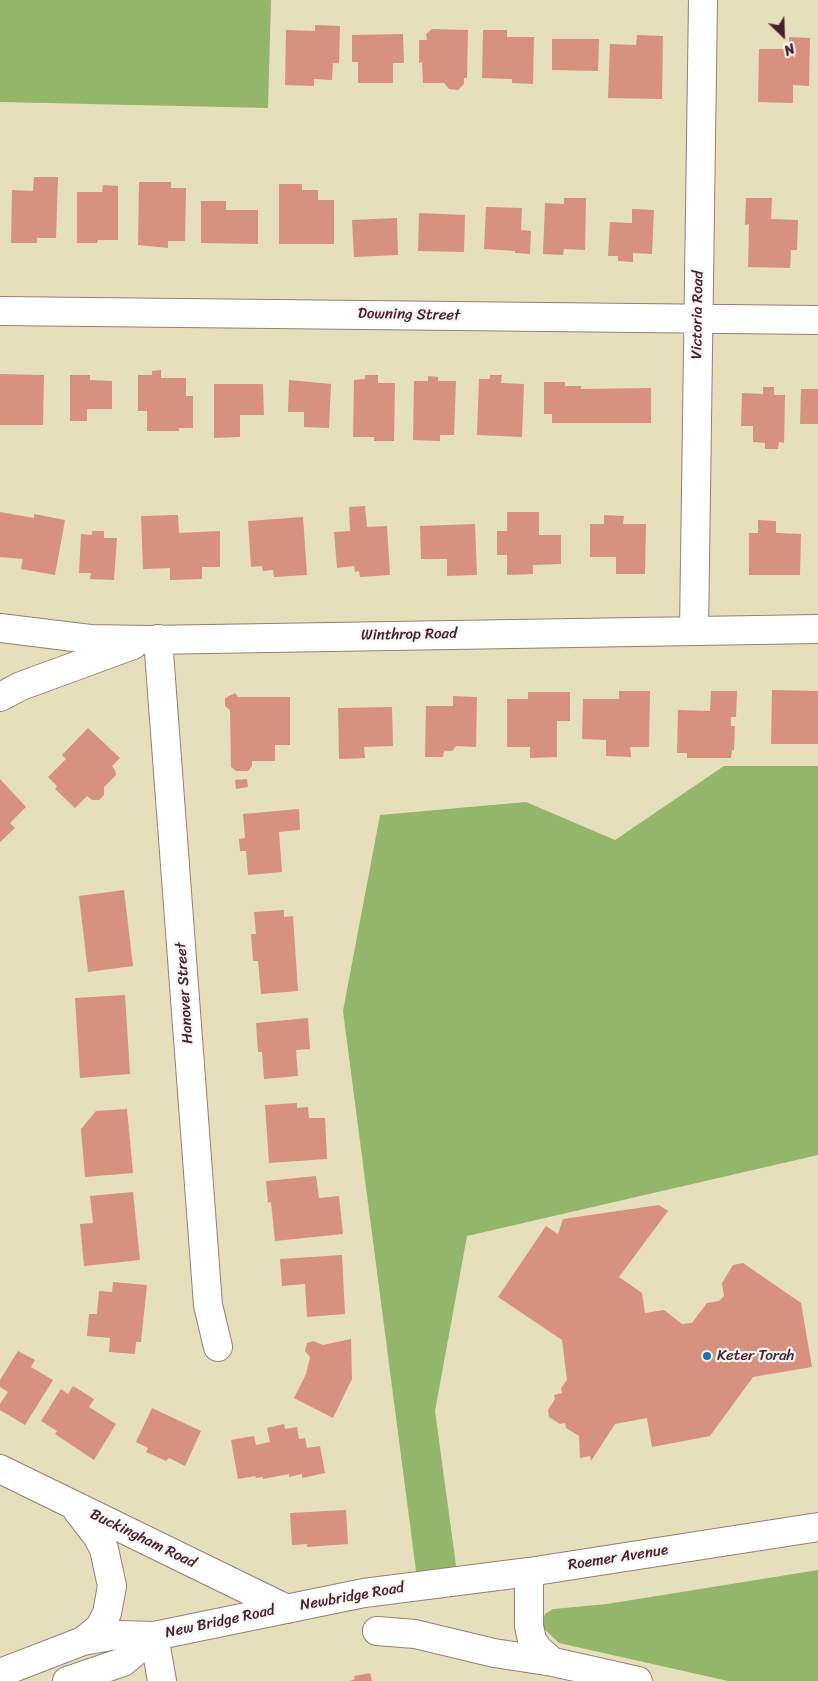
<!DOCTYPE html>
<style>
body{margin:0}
#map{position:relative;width:818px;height:1681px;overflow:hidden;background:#e6dfbb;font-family:Sriracha,sans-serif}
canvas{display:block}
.north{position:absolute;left:758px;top:10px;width:50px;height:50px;-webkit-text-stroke:4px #f6f6f2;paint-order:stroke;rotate:156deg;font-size:14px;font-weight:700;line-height:20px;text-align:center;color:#4a1f2b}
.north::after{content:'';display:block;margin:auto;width:18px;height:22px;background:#4a1f2b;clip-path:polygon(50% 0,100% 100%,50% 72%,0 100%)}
</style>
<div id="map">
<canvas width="818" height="1681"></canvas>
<div class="north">N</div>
</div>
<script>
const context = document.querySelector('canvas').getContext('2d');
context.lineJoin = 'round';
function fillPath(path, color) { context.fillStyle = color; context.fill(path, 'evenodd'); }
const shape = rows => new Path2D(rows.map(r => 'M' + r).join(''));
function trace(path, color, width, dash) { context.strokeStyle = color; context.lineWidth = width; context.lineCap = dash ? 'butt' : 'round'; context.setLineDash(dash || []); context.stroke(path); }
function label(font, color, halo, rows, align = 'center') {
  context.font = font + ' Sriracha,sans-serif'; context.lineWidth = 4.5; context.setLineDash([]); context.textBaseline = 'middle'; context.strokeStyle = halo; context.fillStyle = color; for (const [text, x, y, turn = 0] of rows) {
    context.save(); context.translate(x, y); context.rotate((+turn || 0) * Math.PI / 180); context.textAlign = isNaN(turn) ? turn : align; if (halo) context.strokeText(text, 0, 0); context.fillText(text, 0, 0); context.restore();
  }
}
const forest = shape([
 [0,0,271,0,268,108,0,102],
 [724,766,818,766,818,1155,467,1236,435,1411,458,1580,418,1586,343,1011,380,815,526,802,615,840],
 [818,1570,818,1681,728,1681,559,1643,541,1626,545,1614,553,1609,607,1604]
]);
const building = shape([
 [315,25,340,26,339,63,333,63,332,80,314,79,314,86,285,85,286,30,315,31],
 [432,29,468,30,467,78,464,78,464,84,458,90,449,89,444,83,423,83,422,62,419,63,419,40,427,40,426,34],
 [483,30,507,30,507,37,534,37,533,84,512,83,512,79,482,78],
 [403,34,404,63,393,63,393,83,358,83,358,62,352,62,352,35],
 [637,35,663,36,662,99,608,98,610,44,636,45],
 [789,37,810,38,809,86,793,85,793,103,758,102,759,49,789,49],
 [552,39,599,39,598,71,552,70],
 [34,177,58,177,56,238,37,238,37,243,11,243,12,190,33,191],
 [139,182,171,182,171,188,186,188,185,241,168,241,168,248,138,245],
 [279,184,302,184,302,190,318,190,318,200,334,200,334,244,279,244],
 [103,185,118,186,118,240,98,240,97,243,77,243,77,192,102,192],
 [564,198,586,198,585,250,564,249,563,255,543,254,545,203,564,204],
 [746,198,772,198,771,219,798,220,797,250,791,250,790,268,748,267,749,224,745,225],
 [201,201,226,201,226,210,258,210,258,244,201,243],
 [486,207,522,208,521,230,531,231,530,254,515,253,515,251,484,249],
 [632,209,654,210,652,254,633,253,633,262,618,261,618,256,608,256,610,222,632,223],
 [419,213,465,215,464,252,418,251],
 [397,218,398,255,354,257,352,220],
 [161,370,161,378,186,378,186,396,193,396,193,428,179,428,179,431,147,431,147,411,138,411,138,375,152,375,152,371],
 [0,374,44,375,43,425,0,425],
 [70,375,90,375,90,380,112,381,112,409,87,409,87,421,70,421],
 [365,375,378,375,378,383,395,383,394,441,374,441,374,437,353,437,354,380,365,379],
 [490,375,502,375,501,383,524,384,522,437,477,435,479,379,490,379],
 [428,376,438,377,438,381,456,381,454,435,440,435,440,441,413,440,414,381,428,381],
 [289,380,331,384,329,428,304,427,304,412,288,412],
 [544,382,565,382,565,386,581,386,581,389,651,388,651,423,552,423,552,414,544,414],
 [214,384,263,384,264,415,240,415,240,437,214,438],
 [763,387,774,387,774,395,785,395,784,443,779,442,778,449,765,449,765,443,753,442,753,426,741,426,742,393,763,394],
 [801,389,818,389,818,424,800,424],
 [365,506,367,527,387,526,390,575,360,577,359,571,355,572,354,566,337,568,334,532,350,531,349,507],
 [0,512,34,518,34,514,65,520,55,575,21,569,23,559,0,557],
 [507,512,539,512,539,535,561,535,561,564,533,565,533,574,507,575,507,555,497,555,497,531,507,531],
 [178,515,179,533,220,531,220,567,202,567,202,579,170,580,170,568,143,569,141,516],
 [604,515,624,516,623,524,646,524,645,574,616,574,616,557,590,557,590,524,604,524],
 [303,517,307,575,274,577,273,570,263,571,262,566,251,567,248,521],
 [758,520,776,521,776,533,801,534,800,575,749,575,749,533,758,533],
 [475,524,477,575,447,576,447,559,421,559,420,526],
 [92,531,104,531,104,538,117,538,114,580,90,579,91,573,79,573,81,534,92,535],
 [772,690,818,691,818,744,771,744],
 [619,691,650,691,649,747,630,747,631,757,606,756,606,740,582,739,583,699,619,699],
 [711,691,737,691,736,717,731,717,731,726,735,726,734,750,732,750,731,758,687,758,687,753,677,753,678,710,710,711],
 [528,692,570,692,570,721,557,721,557,757,530,758,530,747,507,747,507,699,528,699],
 [235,693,238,697,290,697,290,745,275,745,275,761,252,761,252,766,248,771,236,771,231,767,230,710,225,706,225,698],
 [453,696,477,697,476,747,456,746,452,751,444,751,443,757,425,757,426,706,453,706],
 [392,707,393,746,364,747,365,758,339,759,338,708],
 [88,728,120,758,112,766,115,770,116,775,104,787,104,795,99,800,92,800,87,796,75,808,55,789,57,786,48,777,66,759,62,755],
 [0,779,26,807,10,823,15,828,0,842],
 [247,779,248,787,236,789,235,780],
 [299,809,300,830,279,832,282,872,248,875,246,851,240,851,239,839,245,838,243,814],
 [124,890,133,966,88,972,79,896],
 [284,910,284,917,293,916,298,991,261,994,258,961,253,961,251,934,256,934,254,912],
 [125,995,130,1074,80,1078,75,998],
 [308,1018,310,1049,296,1050,298,1076,264,1079,262,1052,258,1052,256,1023],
 [297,1103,297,1108,308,1107,309,1118,325,1118,327,1159,269,1163,265,1105],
 [127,1109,133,1173,85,1177,81,1129,96,1111],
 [316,1176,319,1198,339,1196,343,1234,275,1241,271,1202,268,1203,266,1181],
 [133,1192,140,1260,84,1266,80,1224,93,1223,90,1196],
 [659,1205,668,1211,619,1277,642,1293,645,1313,664,1310,682,1324,692,1323,707,1303,719,1301,724,1296,722,1283,733,1265,743,1263,801,1303,812,1367,753,1377,710,1436,652,1447,647,1418,615,1424,591,1461,590,1456,580,1458,579,1436,566,1428,565,1423,560,1424,549,1417,548,1410,555,1399,554,1395,562,1393,561,1388,567,1380,562,1340,498,1297,546,1226,558,1234,563,1219],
 [342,1255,345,1314,307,1317,305,1284,282,1286,280,1259],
 [113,1282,147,1285,141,1342,136,1342,135,1354,109,1352,110,1338,87,1336,89,1314,97,1314,99,1291,112,1292],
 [351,1339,352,1379,333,1418,294,1398,306,1374,310,1357,305,1351,307,1343,313,1341,323,1345],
 [18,1351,35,1360,31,1367,53,1380,25,1425,0,1410,0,1404,8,1392,0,1387,0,1380],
 [73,1386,94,1399,89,1407,116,1424,94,1460,55,1434,57,1431,41,1421,61,1389,68,1394],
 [152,1408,201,1431,185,1466,169,1458,166,1461,146,1452,148,1448,136,1442],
 [284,1424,285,1429,297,1427,299,1439,305,1438,307,1448,320,1446,325,1473,302,1478,302,1474,289,1477,289,1474,263,1479,263,1477,256,1478,255,1476,238,1479,231,1440,254,1436,256,1445,270,1442,267,1428],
 [346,1510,348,1544,307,1547,307,1544,292,1545,290,1513],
 [370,1673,372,1681,350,1681,355,1679,354,1676]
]);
const minor = shape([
 [0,311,818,320],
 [0,628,90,639,148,640,818,629],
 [694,631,703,0],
 [158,639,208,1305,218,1347],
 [0,697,21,686,133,645],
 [0,1469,287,1609],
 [77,1510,97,1536,104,1549,112,1586,107,1613,100,1627,83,1641],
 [529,1572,529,1626,532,1640,538,1649,553,1662,638,1681],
 [377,1631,415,1634,494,1653,553,1662],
 [154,1636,162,1681]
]);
const major = shape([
 [0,1673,83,1641,117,1635,154,1636,364,1593,529,1572,818,1527],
 [67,1681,123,1662,154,1636]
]);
const markers = [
 [707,1356,5,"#1f6fb2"]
];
const streetNames = [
 ["Downing Street",409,315,1],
 ["Victoria Road",698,315,-89],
 ["Winthrop Road",409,635,-1],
 ["Hanover Street",185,993,-94],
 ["Buckingham Road",143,1539,26],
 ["Roemer Avenue",618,1558,-9],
 ["Newbridge Road",352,1597,-10],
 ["New Bridge Road",220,1622,-12]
];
const poiNames = [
 ["Keter Torah",717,1356]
];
fillPath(forest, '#93b66a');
fillPath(building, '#d6917f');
trace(minor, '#987f73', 30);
trace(major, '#987f73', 30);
trace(minor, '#fff', 28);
trace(major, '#fff', 28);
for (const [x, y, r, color] of markers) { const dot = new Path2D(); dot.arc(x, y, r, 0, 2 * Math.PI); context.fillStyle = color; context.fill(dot); trace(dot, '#f6f6f2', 2); }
label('15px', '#4a1f2b', '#f6f6f2', streetNames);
label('15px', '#4a1f2b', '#f6f6f2', poiNames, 'left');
</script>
